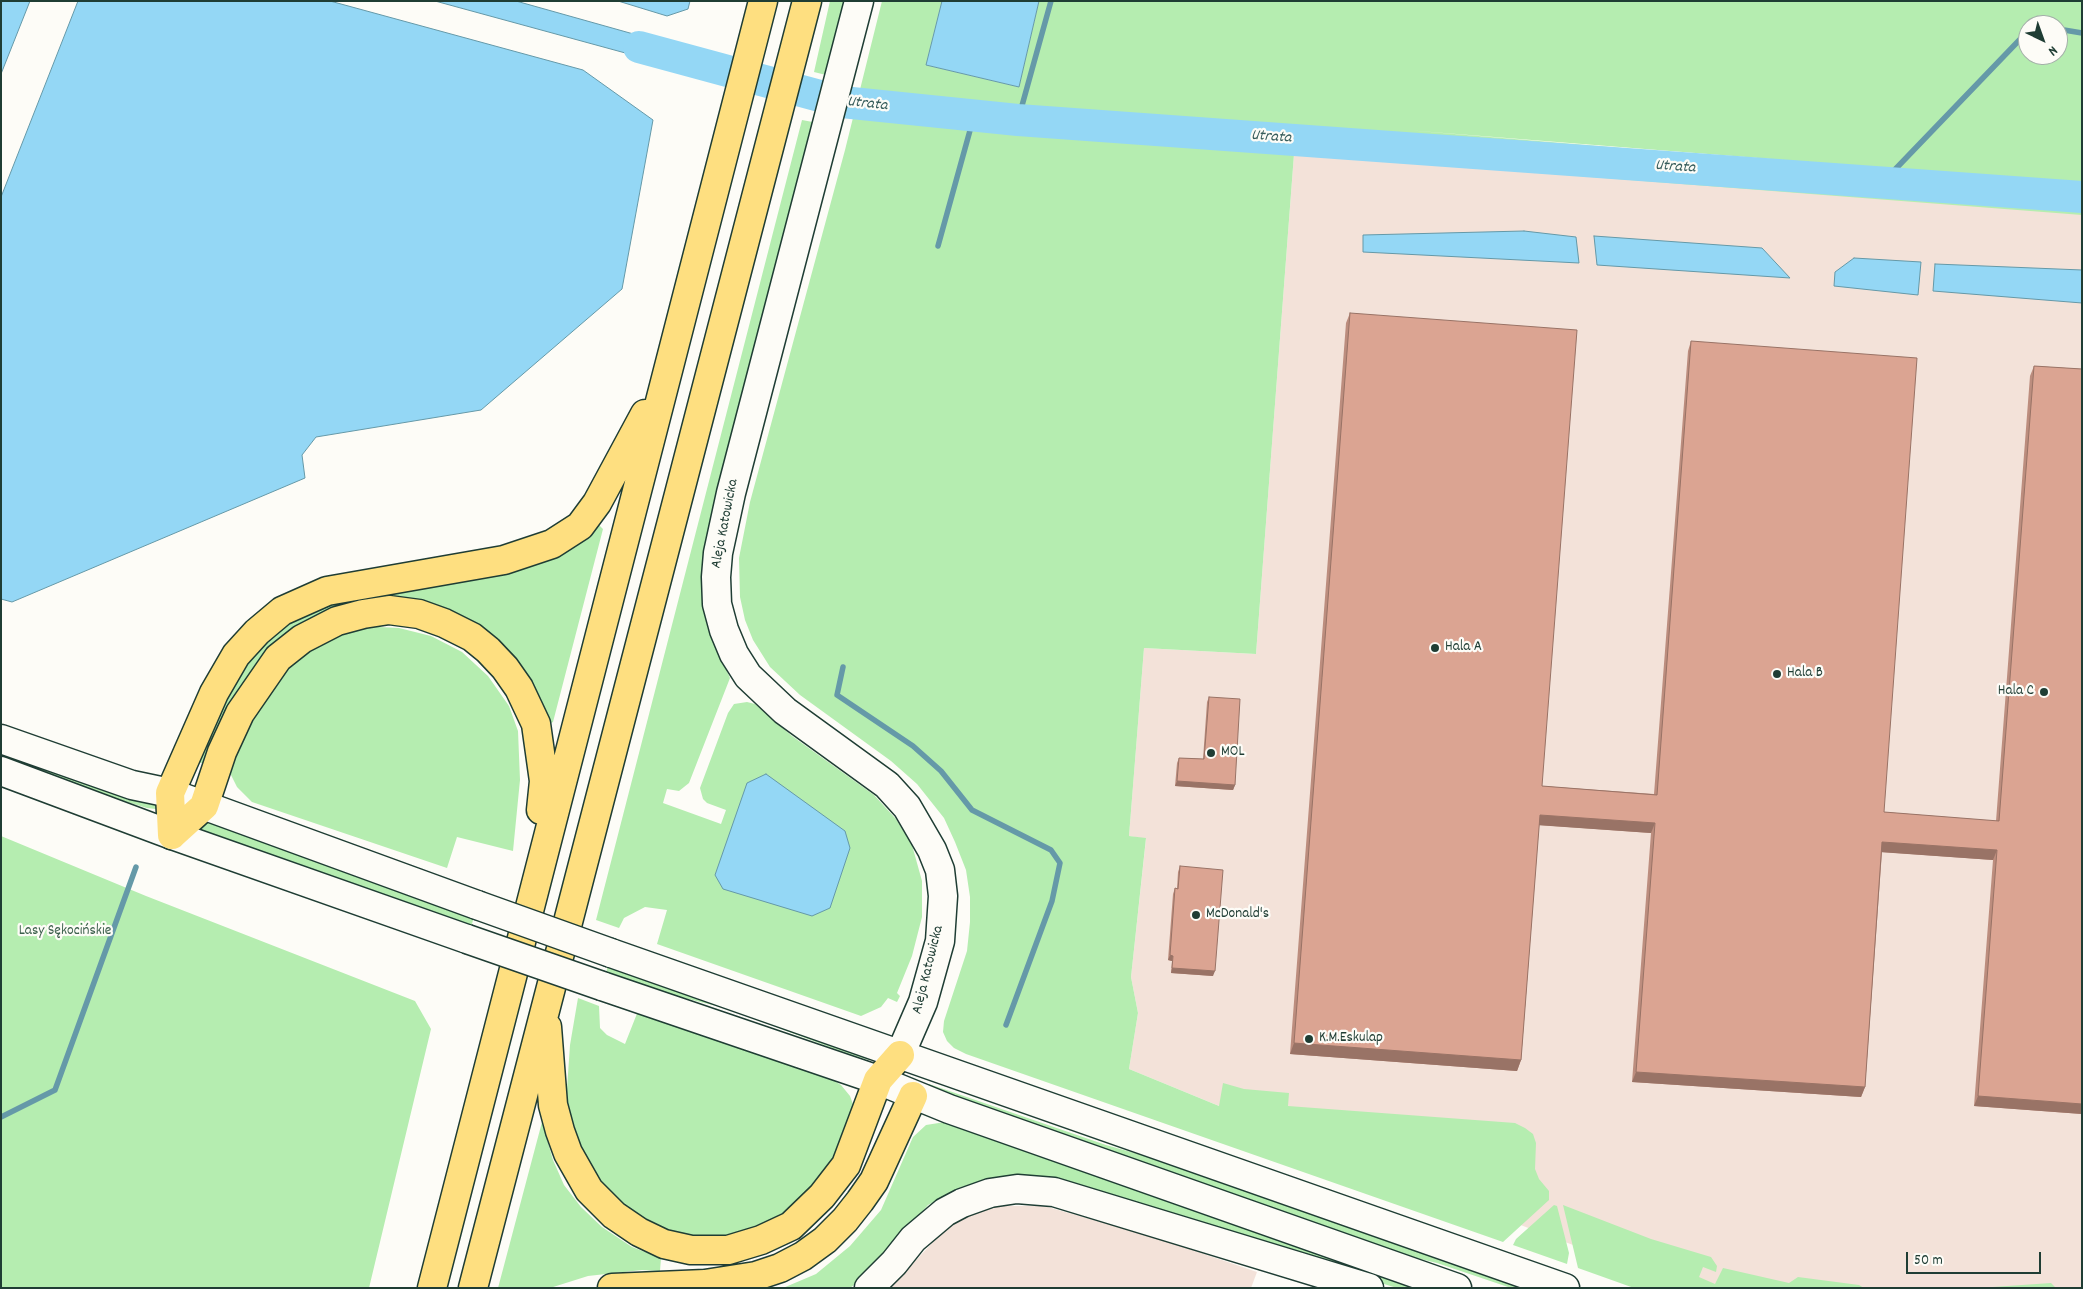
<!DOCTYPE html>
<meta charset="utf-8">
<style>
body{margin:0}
#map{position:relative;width:2083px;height:1289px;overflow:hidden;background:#fdfcf7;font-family:Dekko,sans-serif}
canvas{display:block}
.frame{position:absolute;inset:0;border:2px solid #1f3d34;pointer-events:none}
.north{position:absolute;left:2018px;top:15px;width:50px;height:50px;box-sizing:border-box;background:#fdfcf7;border:1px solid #a4b0a9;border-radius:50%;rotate:138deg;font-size:14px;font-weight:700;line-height:20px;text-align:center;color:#1f3d34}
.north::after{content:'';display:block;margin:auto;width:18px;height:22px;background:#1f3d34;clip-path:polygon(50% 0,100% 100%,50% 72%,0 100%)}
.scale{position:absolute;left:1906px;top:1252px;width:135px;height:22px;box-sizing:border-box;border:2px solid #1f3d34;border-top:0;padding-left:6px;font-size:15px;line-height:18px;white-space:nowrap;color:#1f3d34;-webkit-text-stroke:4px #fdfcf7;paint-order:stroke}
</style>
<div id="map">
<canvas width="2083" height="1289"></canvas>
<div class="frame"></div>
<div class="north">N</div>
<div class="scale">50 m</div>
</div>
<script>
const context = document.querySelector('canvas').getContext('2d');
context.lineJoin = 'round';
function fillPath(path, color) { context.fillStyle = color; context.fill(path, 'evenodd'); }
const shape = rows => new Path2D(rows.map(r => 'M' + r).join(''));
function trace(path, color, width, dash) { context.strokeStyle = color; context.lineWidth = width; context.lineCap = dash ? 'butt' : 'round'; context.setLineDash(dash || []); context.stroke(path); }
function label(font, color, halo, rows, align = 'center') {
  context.font = font + ' Dekko,sans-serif'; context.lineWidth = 4.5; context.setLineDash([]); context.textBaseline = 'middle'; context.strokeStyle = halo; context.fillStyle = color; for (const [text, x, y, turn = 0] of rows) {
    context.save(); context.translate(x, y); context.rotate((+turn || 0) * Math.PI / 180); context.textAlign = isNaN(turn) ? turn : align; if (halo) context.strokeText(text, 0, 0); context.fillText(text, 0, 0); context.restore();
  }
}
const built = shape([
 [1294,154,2082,213,2082,1288,1732,1288,1636,1269,1358,1163,1129,1069,1138,1013,1131,977,1146,839,1129,836,1144,648,1256,654],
 [993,1206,1044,1206,1151,1236,1257,1272,1251,1288,890,1288,949,1225]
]);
const green = shape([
 [830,1,850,1,830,76,814,72],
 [882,1,942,1,926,65,1019,87,1039,1,2082,1,2082,215,1294,154,1256,654,1144,648,1129,836,1146,838,1131,977,1138,1013,1129,1069,1219,1106,1223,1083,1244,1089,1289,1093,1288,1106,1515,1123,1525,1128,1533,1134,1536,1143,1535,1169,1539,1179,1549,1191,1549,1200,1503,1242,966,1054,954,1048,947,1041,943,1032,944,1021,967,951,970,922,970,897,966,870,955,842,944,818,917,784,891,761,800,695,770,667,753,640,745,620,740,597,739,558,750,502,845,150],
 [2028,25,2058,25,2058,55,2028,55],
 [1406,130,1834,164,1834,165,1755,159],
 [802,120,818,123,703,555,703,608,708,629,730,678,689,783,679,791,667,789,663,803,721,824,726,810,707,803,703,799,700,788,728,713,734,704,747,702,755,704,792,736,874,795,896,819,912,845,922,881,922,917,912,956,897,993,900,996,897,1002,888,998,881,1007,861,1016,657,944,667,910,645,907,624,918,619,928,596,920],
 [596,522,603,529,553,722,549,724,524,682,411,606,269,648,243,683,222,724,208,765,198,762,240,668,265,640,290,621,325,602],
 [359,626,399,628,431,636,462,652,488,676,509,706,518,731,520,780,513,851,457,837,447,868,252,802,237,787,228,769,265,689,288,662,323,638],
 [1,749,166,807,164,810,147,808,127,802,1,758],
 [199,819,474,917,471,927,202,831,194,821],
 [1,836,146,896,415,1001,431,1029,369,1288,1,1288],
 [608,963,872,1058,869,1060,848,1054,725,1008,643,988,606,974],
 [578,998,599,1006,600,1028,607,1035,625,1044,638,1011,833,1080,841,1085,850,1096,854,1107,828,1179,774,1226,718,1241,645,1229,599,1189,565,1118,570,1045],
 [929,1084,1106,1145,1181,1166,1534,1288,1511,1288,1437,1263,1408,1256,941,1095,927,1086],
 [542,1122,553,1160,564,1185,581,1207,602,1227,632,1247,661,1258,660,1271,642,1270,588,1276,550,1288,498,1288],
 [945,1122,1422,1288,1397,1288,1192,1225,1002,1178,961,1187,928,1205,869,1273,850,1288,783,1288,816,1274,850,1246,881,1210,913,1137,926,1125],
 [1554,1205,1557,1206,1569,1253,1567,1264,1513,1245,1516,1239],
 [1563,1205,1651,1239,1711,1257,1717,1266,1716,1272,1703,1267,1699,1277,1715,1284,1723,1268,1789,1283,1798,1277,1859,1285,1864,1288,1634,1288,1578,1268],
 [2051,1283,2056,1288,1978,1288]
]);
const water = shape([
 [1,1,30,1,1,74,1,1],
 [78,1,330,1,583,70,653,120,622,289,481,410,316,437,302,455,305,478,12,602,1,599,1,197,78,1],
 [435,1,516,1,637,35,683,51,679,64,629,54,435,1],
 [618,1,690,1,688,9,667,16,618,1],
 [942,1,1039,1,1019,87,926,65,942,1],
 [1524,231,1576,237,1579,263,1363,252,1363,235,1524,231],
 [1594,236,1762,248,1790,278,1597,265,1594,236],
 [1854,258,1921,262,1918,295,1834,286,1835,272,1854,258],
 [1935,264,2082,270,2082,303,1933,291,1935,264],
 [766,774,845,831,850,848,830,908,812,916,723,889,715,875,747,783,766,774]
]);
const stream = shape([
 [2058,29,2082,33],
 [1018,120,1051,1],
 [1883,182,2028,31],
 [938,246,974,116],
 [843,667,837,695,913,746,941,771,972,810,1051,850,1060,863,1052,901,1006,1025],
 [1,1117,55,1090,136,867]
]);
const river = shape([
 [639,47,842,102,1018,120,2082,197]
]);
const secondary = shape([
 [859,1,731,493,718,553,716,577,717,604,724,630,734,654,748,676,785,711,887,785,907,807,932,850,940,870,943,896,940,941,923,1002,900,1055],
 [1,739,132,785,170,793,477,905],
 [1,771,172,835,467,939],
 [611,953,1565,1288],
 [602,986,878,1080,949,1109,1457,1288],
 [869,1288,894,1263,913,1239,945,1212,962,1203,990,1193,1017,1189,1054,1192,1369,1288]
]);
const highway = shape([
 [172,835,170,793,214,693,236,655,257,632,282,611,327,591,504,560,552,544,580,526,597,503,645,414],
 [172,835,204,806,222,752,240,713,278,658,302,639,337,621,363,614,389,610,419,614,444,623,472,637,488,650,505,668,519,688,536,724,544,781,541,810],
 [547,1027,553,1105,560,1131,568,1153,589,1190,614,1215,639,1232,664,1244,691,1250,728,1250,761,1240,791,1226,822,1196,846,1165,878,1080,900,1055],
 [432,1288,763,1],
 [473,1288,807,1],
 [612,1288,705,1284,756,1276,780,1268,803,1256,825,1240,845,1220,860,1201,874,1181,913,1096]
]);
const secondaryBridge = shape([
 [477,905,611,953],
 [467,939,602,986]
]);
const wall = shape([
 [1350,313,1542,786,1654,794,1688,351,1691,341,1884,812,1996,821,2030,376,2034,366,2082,369,2082,1114,1974,1106,1993,860,1882,852,1865,1087,1861,1097,1632,1082,1651,833,1539,825,1521,1060,1517,1071,1290,1054,1346,323],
 [1209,697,1235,785,1233,790,1175,786,1177,763,1179,758,1203,759,1207,702],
 [1180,866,1213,976,1171,973,1172,961,1168,960,1173,894,1175,888,1177,889,1178,872]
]);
const shadedWall = shape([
 [1177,781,1235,785,1233,790,1175,786],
 [1540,815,1655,823,1651,833,1536,825],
 [1882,842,1997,850,1993,860,1879,852],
 [1170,955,1173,956,1172,961,1168,960],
 [1172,968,1215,971,1213,976,1171,973],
 [1294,1043,1521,1060,1517,1071,1290,1054],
 [1636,1072,1865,1087,1861,1097,1632,1082],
 [1978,1096,2082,1104,2082,1114,1974,1106]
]);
const building = shape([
 [1350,313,1577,330,1542,786,1657,795,1691,341,1917,358,1884,812,1999,821,2034,366,2082,369,2082,1104,1978,1096,1997,850,1882,842,1865,1087,1636,1072,1655,823,1540,815,1521,1060,1294,1043,1350,313],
 [1209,697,1240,699,1235,785,1177,781,1179,758,1204,759,1209,697],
 [1180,866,1223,870,1215,971,1172,968,1173,956,1170,955,1175,888,1178,889,1180,866]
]);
const markers = [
 [1435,648,5,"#1f3d34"],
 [1777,674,5,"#1f3d34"],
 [2044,692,5,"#1f3d34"],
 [1211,753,5,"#1f3d34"],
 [1196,915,5,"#1f3d34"],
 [1309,1039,5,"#1f3d34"]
];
const streetNames = [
 ["Aleja Katowicka",726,524,-79],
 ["Aleja Katowicka",929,970,-76]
];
const poiNames = [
 ["Hala A",1445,648],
 ["Hala B",1787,674],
 ["Hala C",2034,692,"right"],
 ["MOL",1221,753],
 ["McDonald's",1206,915],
 ["K.M.Eskulap",1319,1039]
];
const parkNames = [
 ["Lasy Sękocińskie",65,932]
];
const waterNames = [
 ["Utrata",867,105,6],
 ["Utrata",1271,138,4],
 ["Utrata",1675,168,4]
];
fillPath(built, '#f3e2d9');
fillPath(green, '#b5edb0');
fillPath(water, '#94d7f5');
trace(water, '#6599a8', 1);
trace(stream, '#6599a8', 5.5);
trace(river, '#94d7f5', 32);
trace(secondary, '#1f3d34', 31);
trace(highway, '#1f3d34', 31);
trace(secondary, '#fdfcf7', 28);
trace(highway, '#fedf80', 28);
trace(secondaryBridge, '#1f3d34', 31, []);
trace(secondaryBridge, '#fdfcf7', 28);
fillPath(wall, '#bc8d7e');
fillPath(shadedWall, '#997366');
fillPath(building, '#dba492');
trace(building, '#997366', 1);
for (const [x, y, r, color] of markers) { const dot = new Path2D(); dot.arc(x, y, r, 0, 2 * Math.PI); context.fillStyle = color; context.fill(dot); trace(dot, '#fdfcf7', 2); }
label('15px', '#1f3d34', '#fdfcf7', streetNames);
label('15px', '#1f3d34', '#fdfcf7', poiNames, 'left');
label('15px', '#3d604d', '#fdfcf7', parkNames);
label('italic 16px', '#365c5b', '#fdfcf7', waterNames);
</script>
